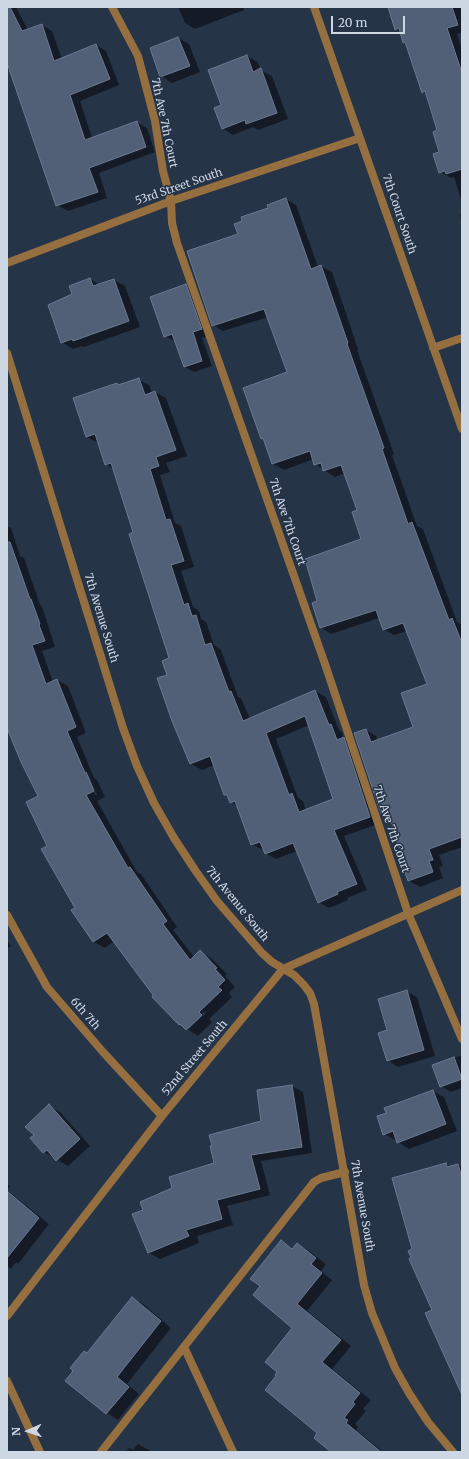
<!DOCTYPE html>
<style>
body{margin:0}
#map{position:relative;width:469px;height:1459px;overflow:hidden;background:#263448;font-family:Merriweather,serif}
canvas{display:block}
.frame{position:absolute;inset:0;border:8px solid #ced7e4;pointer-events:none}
.north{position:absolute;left:8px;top:1411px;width:40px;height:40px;-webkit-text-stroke:3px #263448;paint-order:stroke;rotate:268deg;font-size:11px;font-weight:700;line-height:16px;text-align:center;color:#ced7e4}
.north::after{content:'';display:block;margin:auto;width:14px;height:18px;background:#ced7e4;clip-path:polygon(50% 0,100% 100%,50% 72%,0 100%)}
.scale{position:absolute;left:331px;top:16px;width:74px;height:18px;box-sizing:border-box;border:2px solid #ced7e4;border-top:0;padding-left:5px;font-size:12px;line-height:14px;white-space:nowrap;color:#ced7e4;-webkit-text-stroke:3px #263448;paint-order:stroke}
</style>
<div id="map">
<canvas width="469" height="1459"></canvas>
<div class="frame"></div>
<div class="north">N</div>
<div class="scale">20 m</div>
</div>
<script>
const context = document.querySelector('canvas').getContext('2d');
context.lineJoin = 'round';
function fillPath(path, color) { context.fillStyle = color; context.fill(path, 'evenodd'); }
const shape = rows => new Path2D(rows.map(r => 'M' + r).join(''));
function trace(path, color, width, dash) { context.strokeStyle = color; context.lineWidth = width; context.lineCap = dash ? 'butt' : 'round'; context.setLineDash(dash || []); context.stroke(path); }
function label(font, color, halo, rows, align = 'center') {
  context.font = font + ' Merriweather,serif'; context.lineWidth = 3; context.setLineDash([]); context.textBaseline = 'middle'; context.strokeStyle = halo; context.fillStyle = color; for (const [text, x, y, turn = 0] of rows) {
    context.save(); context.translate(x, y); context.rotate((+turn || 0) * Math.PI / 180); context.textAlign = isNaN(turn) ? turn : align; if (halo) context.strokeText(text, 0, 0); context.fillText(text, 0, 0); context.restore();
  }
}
const shadow = shape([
 [7,7,16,7,28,30,42,25,52,31,62,59,96,45,106,51,119,85,80,101,92,138,137,122,147,128,155,152,99,173,107,198,68,211,57,205,11,71,7,69],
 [178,7,243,7,244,10,195,29,185,23],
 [389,7,460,7,462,12,462,33,457,34,462,49,462,203,454,177,451,178,440,172,438,131,427,94,423,92,407,44,404,42,401,32,396,29],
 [178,38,189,44,200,72,172,83,161,76],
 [247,56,258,62,260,70,272,76,288,119,258,130,253,127,233,135,222,128,223,106],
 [286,199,296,205,318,267,321,266,332,272,358,349,357,350,394,454,392,455,417,526,423,529,457,622,462,625,462,847,439,855,443,866,439,867,443,878,420,887,409,881,399,854,402,853,389,817,381,813,366,730,376,736,378,741,414,727,429,685,407,631,394,635,383,629,379,618,331,634,321,627,318,602,362,540,358,511,345,473,335,477,315,464,314,459,284,470,273,464,265,440,262,438,288,373,268,317,223,331,213,325,239,235,270,209],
 [462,214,462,223,460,215],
 [90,279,100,285,114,280,125,286,140,327,84,347,82,346,73,349,62,342,73,295],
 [185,285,195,291,211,335,202,338,212,366,194,372,185,367,176,342,165,336],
 [138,379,149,385,152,393,155,392,166,398,187,456,166,463,170,472,160,475,175,523,181,526,194,567,181,571,193,607,199,611,201,619,206,622,214,645,221,650,238,697,241,698,250,719,315,691,326,697,339,730,342,732,344,739,354,745,381,823,344,836,367,890,347,898,348,900,329,908,318,902,297,851,276,859,265,853,264,850,263,850,252,844,238,806,231,802,229,797,225,795,214,765,202,770,191,764,173,721,169,675,171,659,135,533,113,469,106,464,98,443,87,437,117,384,119,385],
 [309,725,334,799,306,811,303,801,298,798,276,739],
 [7,526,11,528,20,556,24,558,40,605,42,606,55,647,42,651,53,682,57,680,68,686,86,733,77,737,94,778,97,780,105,797,97,801,137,872,141,874,177,927,173,930,194,957,200,952,211,958,227,974,225,976,235,987,229,993,232,997,209,1019,212,1022,198,1036,187,1029,189,1029,206,1013,205,1011,186,1029,179,1024,155,995,114,941,105,948,94,942,73,910,76,908,48,847,39,797,7,726],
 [85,774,88,774,97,795,96,796],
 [7,940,11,946,7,949],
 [406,991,417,997,435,1056,398,1067,387,1060,388,1031],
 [462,1055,462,1088,451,1092,441,1086,433,1066],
 [292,1086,303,1092,312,1153,261,1161,270,1195,227,1206,233,1225,197,1236,199,1243,160,1259,149,1253,144,1210,173,1189,215,1164,263,1122,258,1091],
 [433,1091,444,1097,457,1131,409,1149,398,1142,397,1140,395,1140,384,1134,387,1113],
 [49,1106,60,1112,90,1146,68,1166,44,1152,35,1136],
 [446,1164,451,1167,458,1165,462,1167,462,1383,413,1258,413,1250],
 [7,1184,10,1186,7,1190,49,1224,18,1264,16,1262,11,1269,7,1266],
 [282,1241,294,1249,298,1244,308,1250,326,1264,321,1271,332,1280,307,1311,351,1346,332,1369,371,1400,363,1409,366,1411,355,1424,358,1427,356,1430,383,1452,333,1452,277,1376,294,1327,261,1286],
 [132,1298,143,1304,171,1328,127,1384,139,1394,118,1420,107,1413,66,1381],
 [138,1444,149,1450,152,1452,126,1452,129,1448,133,1450]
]);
const building = shape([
 [7,7,10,7,22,31,42,24,54,61,96,44,110,79,70,95,85,140,137,121,146,147,89,168,98,192,56,206,7,63,7,7],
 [388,7,452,7,458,25,447,28,462,73,462,169,446,174,445,171,439,173,433,154,439,152,433,132,437,130,425,91,422,93,405,42,403,43,399,28,395,30,388,7],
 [178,37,190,66,160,77,150,48,178,37],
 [247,55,253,72,261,68,277,113,246,124,245,120,222,129,214,108,221,105,208,70,247,55],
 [286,198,311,269,321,265,348,343,347,344,384,448,382,449,408,524,412,522,449,620,452,618,462,643,462,837,429,849,433,860,429,861,433,872,408,881,398,853,401,852,387,811,381,814,354,733,366,729,371,742,413,727,401,693,427,684,403,623,383,630,376,610,320,628,312,603,317,601,305,559,361,539,352,512,357,510,341,465,323,471,321,463,314,465,310,451,272,464,263,438,261,439,243,388,287,372,264,309,212,326,187,251,238,234,234,224,242,221,241,217,268,208,267,205,286,198],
 [90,278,93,286,114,279,129,321,73,341,72,339,61,343,48,305,72,294,69,286,90,278],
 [186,284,202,329,193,332,202,361,184,367,172,334,164,337,150,297,186,284],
 [139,378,145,395,155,391,176,450,156,457,159,466,150,469,166,520,170,519,184,561,171,565,184,605,188,603,192,616,196,615,205,645,211,643,229,692,231,691,243,721,315,690,329,725,331,724,337,740,344,737,370,817,334,830,357,884,337,892,338,894,318,903,293,843,265,854,260,842,251,845,235,801,230,803,227,795,224,795,210,756,190,764,172,721,157,678,167,675,162,661,169,658,129,534,133,532,111,463,105,465,95,434,86,437,73,398,117,383,118,385,139,378],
 [305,716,333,799,299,812,292,793,289,795,266,733,305,716],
 [7,542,10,542,30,599,31,599,40,624,39,625,45,641,32,645,46,684,57,679,76,727,67,731,85,773,86,772,94,791,86,795,128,868,130,867,167,921,163,924,190,960,200,950,217,968,215,969,225,980,218,987,222,990,199,1012,202,1015,186,1030,180,1024,179,1025,152,997,153,995,107,933,93,942,71,910,75,908,41,849,47,846,26,802,38,796,21,762,7,728,7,542],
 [407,990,424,1050,387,1061,378,1033,387,1030,378,999,407,990],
 [454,1057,462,1079,440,1087,432,1065,454,1057],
 [292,1085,302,1147,251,1155,260,1189,217,1200,222,1219,186,1230,189,1236,148,1253,132,1214,143,1210,140,1202,172,1188,169,1177,214,1163,210,1146,212,1146,209,1135,261,1121,257,1090,292,1085],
 [433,1090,446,1124,397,1143,393,1131,383,1135,377,1116,386,1113,384,1108,433,1090],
 [49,1104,80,1139,56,1161,47,1150,43,1153,30,1138,34,1135,25,1127,49,1104],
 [446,1163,447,1167,458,1164,462,1178,462,1395,425,1313,432,1310,409,1259,411,1257,408,1251,412,1249,392,1178,446,1163],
 [7,1191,39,1218,7,1258,7,1191],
 [281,1240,292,1249,297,1243,316,1258,311,1264,322,1273,297,1304,341,1340,322,1362,360,1393,353,1402,355,1404,344,1418,348,1420,346,1423,381,1452,331,1452,314,1438,317,1433,265,1390,276,1376,275,1375,277,1372,265,1362,292,1328,253,1295,260,1286,250,1279,281,1240],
 [132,1297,161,1321,117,1377,129,1387,106,1414,65,1381,73,1371,70,1368,84,1351,87,1353,132,1297]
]);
const lane = shape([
 [112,7,138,56,155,121,163,171,171,201,172,223,177,243,325,664,408,913,462,1039],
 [7,915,47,987,103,1052,162,1116],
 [184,1347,233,1452],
 [101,1452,314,1182,321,1178,345,1172]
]);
const street = shape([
 [314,7,462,429],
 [7,263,171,201,360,138],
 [433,348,462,338],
 [7,353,123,728,137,766,154,803,174,838,195,870,217,901,262,953,272,962,294,975,303,984,310,993,314,1004,364,1285,372,1313,395,1368,409,1393,428,1422,453,1452],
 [7,1316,162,1116,283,969,462,890],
 [7,1381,40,1452]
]);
const streetNames = [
 ["7th Ave 7th Court",164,123,78],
 ["53rd Street South",179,187,-19],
 ["7th Court South",399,214,71],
 ["7th Ave 7th Court",287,522,71],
 ["7th Avenue South",101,618,73],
 ["7th Ave 7th Court",391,829,71],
 ["7th Avenue South",237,904,51],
 ["6th 7th",85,1014,49],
 ["52nd Street South",195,1058,-50],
 ["7th Avenue South",362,1206,80]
];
fillPath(shadow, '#0007');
fillPath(building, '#516076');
trace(building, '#6a7991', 1);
trace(lane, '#966f41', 8);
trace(street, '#966f41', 8);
label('11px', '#ced7e4', '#263448', streetNames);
</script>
